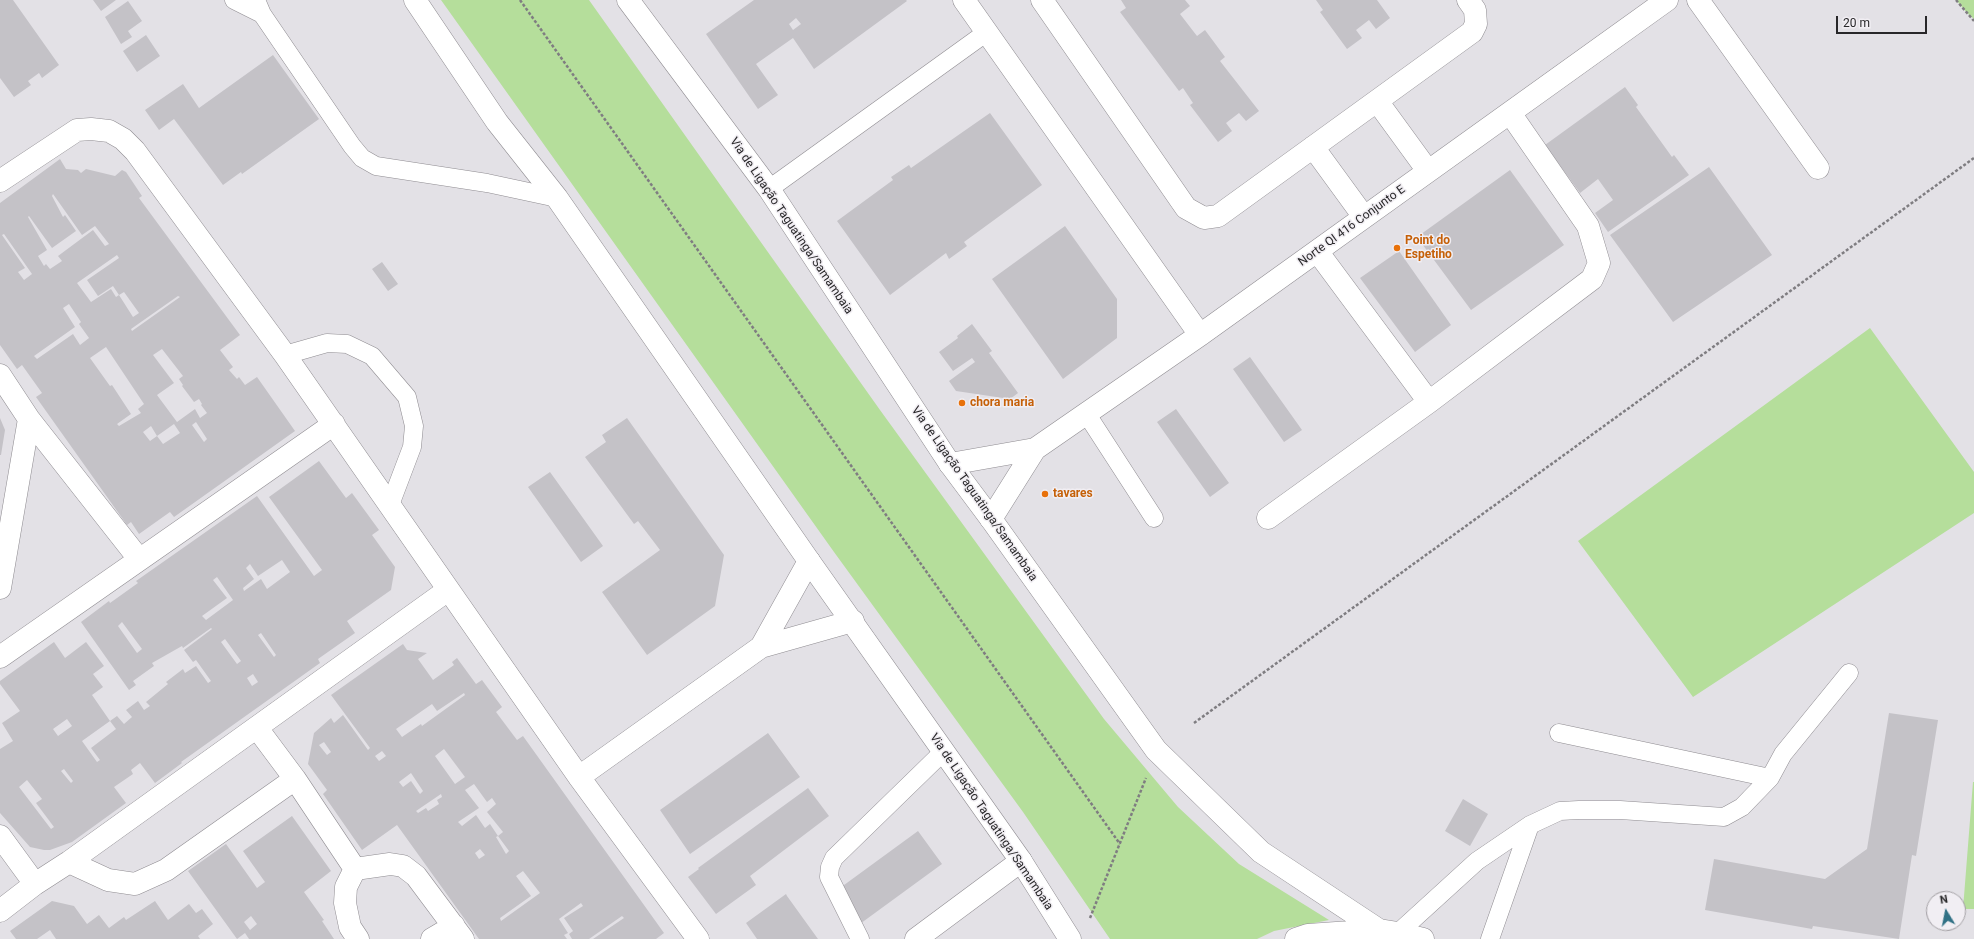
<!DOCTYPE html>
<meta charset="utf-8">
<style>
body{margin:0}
#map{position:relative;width:1974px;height:939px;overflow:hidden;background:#e3e1e6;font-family:Roboto,sans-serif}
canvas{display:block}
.north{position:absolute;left:1926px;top:891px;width:40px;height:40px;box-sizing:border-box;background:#f1eef3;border:1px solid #a19ea2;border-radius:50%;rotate:350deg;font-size:11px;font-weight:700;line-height:16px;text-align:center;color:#282729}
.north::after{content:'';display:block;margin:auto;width:14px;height:18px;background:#317185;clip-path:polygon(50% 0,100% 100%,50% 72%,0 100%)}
.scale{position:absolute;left:1836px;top:16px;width:91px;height:18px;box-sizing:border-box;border:2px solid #282729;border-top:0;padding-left:5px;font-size:12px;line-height:14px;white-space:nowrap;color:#282729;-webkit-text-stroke:3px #f1eef3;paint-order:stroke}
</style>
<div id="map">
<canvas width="1974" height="939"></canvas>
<div class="north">N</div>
<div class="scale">20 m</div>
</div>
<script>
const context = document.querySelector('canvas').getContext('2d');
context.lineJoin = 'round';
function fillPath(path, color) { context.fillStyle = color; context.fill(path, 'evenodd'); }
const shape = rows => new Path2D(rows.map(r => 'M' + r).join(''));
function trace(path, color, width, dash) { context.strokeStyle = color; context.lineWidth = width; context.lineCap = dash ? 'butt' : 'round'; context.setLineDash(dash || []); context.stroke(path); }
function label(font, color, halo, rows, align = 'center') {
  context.font = font + ' Roboto,sans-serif'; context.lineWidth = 3; context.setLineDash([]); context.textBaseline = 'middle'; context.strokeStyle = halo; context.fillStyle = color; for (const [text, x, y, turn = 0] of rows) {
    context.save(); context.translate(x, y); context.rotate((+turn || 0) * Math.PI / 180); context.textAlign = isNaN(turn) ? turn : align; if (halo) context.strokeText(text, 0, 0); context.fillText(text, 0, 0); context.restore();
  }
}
const green = shape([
 [441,0,589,0,880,410,1104,719,1178,807,1239,864,1329,920,1274,931,1257,939,1110,939,1023,812,834,552],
 [1956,0,1974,0,1974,19,1967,13],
 [1870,328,1974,472,1974,513,1693,697,1578,541],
 [1973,782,1974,782,1974,909,1963,909]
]);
const building = shape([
 [0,0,13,0,59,65,42,78,39,73,28,81,31,85,14,97,0,78],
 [93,0,116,0,101,11],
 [754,0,906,0,907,1,814,69,793,38,756,64,778,95,758,109,706,34],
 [796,18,801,24,793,30,789,24],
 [1121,0,1185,0,1190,6,1180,14,1197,36,1205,30,1225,57,1220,61,1259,111,1246,121,1239,113,1226,123,1232,131,1218,142,1190,105,1193,103,1183,88,1179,91,1120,12,1126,8],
 [1316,0,1377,0,1390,18,1376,29,1369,20,1356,30,1362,38,1347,49,1320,12,1323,10],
 [128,1,142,21,128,31,132,37,121,44,105,17],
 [146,35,160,56,137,72,123,51],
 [273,55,319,119,242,174,241,172,223,185,174,119,159,130,145,110,183,84,199,108],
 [1625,87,1638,105,1636,107,1672,157,1674,155,1689,175,1608,232,1595,213,1613,200,1598,179,1580,193,1545,145],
 [990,113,1042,185,964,242,967,246,949,259,946,253,890,295,837,221,893,180,891,177,909,165,911,168],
 [60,159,66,169,78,170,81,173,86,169,115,176,122,170,126,172,142,196,139,198,240,335,220,350,233,367,229,370,237,379,239,377,245,385,257,377,295,431,174,517,170,512,139,534,131,522,127,525,36,397,42,393,22,365,17,369,0,345,0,203],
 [53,194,82,235,95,226,109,244,105,246,93,230,58,256,62,261,50,269,46,264,44,266,38,256,47,250,28,217,29,216,52,248,76,231,65,215,63,217,52,196],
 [4,234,32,274,24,280,18,272,25,268,2,235],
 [117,255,119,258,87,280,98,296,113,286,119,295,124,292,139,313,133,317,119,295,116,297,111,289,91,302,77,283],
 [178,296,180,297,132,331,131,329],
 [69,304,81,322,79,324,89,338,80,345,73,334,37,359,34,356,75,327,63,308],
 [106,347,144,404,138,409,141,413,119,426,117,424,131,414,112,385,110,386,90,358],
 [162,349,183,376,179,379,183,385,182,386,194,402,199,399,202,404,201,405,207,413,200,418,195,409,177,422,157,395,174,383,153,355],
 [196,422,207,439,204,442,192,425],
 [174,424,180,433,163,444,157,436,150,441,143,432,151,426,157,436],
 [1709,167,1772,255,1673,322,1610,235],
 [1510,170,1564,245,1471,310,1417,237],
 [1065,226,1117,299,1117,338,1063,379,992,279],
 [1399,251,1451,325,1415,352,1360,278],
 [382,262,398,284,388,291,372,269],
 [972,324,992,351,989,353,1018,393,1010,399,956,391,949,381,975,362,972,358,953,371,939,352,958,338,957,336],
 [1250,357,1302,430,1284,442,1233,369],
 [1176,409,1229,483,1210,497,1157,422],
 [0,418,5,430,1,455,0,455],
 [627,418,724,555,715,606,647,655,602,592,660,550,638,521,634,524,585,457,606,442,602,435],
 [319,461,346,498,352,493,379,530,372,535,395,567,391,590,347,621,355,633,318,659,320,663,181,762,182,763,155,783,140,763,131,770,133,774,114,787,126,803,72,842,50,850,44,850,30,847,0,813,0,749,13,741,2,723,20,711,0,684,0,681,54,642,65,658,86,642,104,666,93,674,103,687,92,695,110,721,82,741,97,762,100,760,91,748,116,729,110,721,117,716,124,724,132,717,126,710,138,701,144,710,150,706,146,702,168,684,166,682,183,669,185,673,196,666,208,683,211,681,196,660,193,662,184,650,212,629,211,628,183,648,182,646,152,663,154,666,133,681,136,685,129,690,81,622,109,601,110,603,138,583,136,581,257,496,314,576,322,570,269,497],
 [282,560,290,572,267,589,261,579,244,591,243,588,254,579,246,568,250,564,258,576],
 [217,577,233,600,206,620,202,616,227,598,213,580],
 [122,622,142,649,137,653,118,626],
 [261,633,276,655,274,657,258,635],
 [225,639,241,661,237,664,221,642],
 [253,674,258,682,252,686,247,678],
 [67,719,72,726,58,736,53,729],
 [64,769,73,781,71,783,61,771],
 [27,780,42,799,36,803,54,827,51,829,19,787],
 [550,472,603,546,581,562,528,487],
 [403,644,407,650,427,653,418,659,433,680,454,665,452,662,457,658,476,684,482,680,502,707,496,712,517,740,523,736,664,933,656,939,593,939,624,918,622,916,589,939,572,939,569,934,573,931,564,918,583,906,581,903,559,919,568,933,564,935,567,939,479,939,397,825,362,850,323,794,327,790,308,764,314,733,331,718,334,723,343,715,368,750,370,748,331,695],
 [464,693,465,695,422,726,421,724,402,737,396,729,432,704,437,711],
 [324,742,331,752,327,755,319,745],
 [444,749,465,777,455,784,435,756],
 [382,751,386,756,379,761,375,756],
 [411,773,423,791,420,794,411,781,403,787,399,782],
 [474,784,487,802,492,798,496,804,487,812,503,832,498,836,490,824,485,828,476,815,462,826,458,822,479,808,465,790],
 [441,794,442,797,437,800,439,804,428,811,426,808,418,813,416,811],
 [498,836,509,851,506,854,496,837],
 [480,849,485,855,479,859,475,853],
 [523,871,540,893,501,921,500,918,531,896,516,876],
 [1889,713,1938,720,1916,856,1912,855,1899,939,1813,926,1812,929,1705,910,1714,859,1825,879,1867,849],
 [768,733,800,777,690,854,660,810],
 [808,788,829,816,750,876,756,885,716,914,688,877,699,869,698,868],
 [1463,799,1488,814,1470,846,1445,831],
 [292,816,331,871,304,892,324,920,322,921,334,939,249,939,245,933,237,939,188,871,226,844,257,888,265,882,243,851],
 [251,916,257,924,250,930,244,922],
 [918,831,942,864,853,929,829,896],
 [786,894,787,896,818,939,757,939,746,923],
 [52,901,74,906,87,924,99,915,109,928,124,917,126,920,155,901,168,920,189,904,196,913,202,909,213,924,198,936,200,939,56,939,50,930,37,939,16,939,10,931]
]);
const path = shape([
 [520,0,1120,844],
 [1956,0,1974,21],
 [1194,723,1974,158],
 [1090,918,1146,778]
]);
const lane = shape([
 [234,0,262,14],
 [256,0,262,14,352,146,362,158,376,166,487,183,557,198],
 [769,189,987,32],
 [285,355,327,343,347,344,372,356,407,397,414,426,412,447,390,505],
 [1086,413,1154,518],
 [1559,733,1770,778],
 [1398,933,1477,861,1530,825,1560,811,1579,810,1620,810,1724,817,1742,807,1770,778,1783,754,1849,673],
 [860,939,829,877,830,867,834,858,943,752],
 [1490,939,1530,825]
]);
const street = shape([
 [964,0,1200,335],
 [1042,0,1186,208,1204,218,1218,216,1472,32,1476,24,1475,10,1468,0],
 [1698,0,1818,168],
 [1377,101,1428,171],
 [1313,147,1364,217],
 [0,181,77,130,91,129,109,131,123,139,135,151,285,355,579,777,698,939],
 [1317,251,1429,402],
 [0,375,29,419,0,588],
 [29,419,139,559],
 [950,464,1035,449],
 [1268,518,1429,402,1592,279,1599,263,1588,226,1510,113],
 [991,519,1035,449,1200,335,1667,0],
 [761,647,809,561],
 [0,657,334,424],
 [257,728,295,779,355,869],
 [579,777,761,647,853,621],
 [0,836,35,884],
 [69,862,108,880,135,884,166,870,295,779],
 [355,869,390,864,403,866,416,876,463,939],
 [355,869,346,887,345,903,350,927,358,939],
 [0,911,35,884,69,862,448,590],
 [432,939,454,926],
 [916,939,1021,861]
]);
const primary = shape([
 [415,0,497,122,557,198,809,561,1021,861,1070,939],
 [628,0,769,189,950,464,991,519,1156,750,1261,852,1379,930],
 [1296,939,1308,935,1379,930,1398,933,1423,939]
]);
const markers = [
 [1397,248,4,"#e8710a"],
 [962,403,4,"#e8710a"],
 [1045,494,4,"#e8710a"]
];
const streetNames = [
 ["Via de Ligação Taguatinga/Samambaia",791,226,56],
 ["Norte QI 416 Conjunto E",1352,226,-36],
 ["Via de Ligação Taguatinga/Samambaia",974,494,55],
 ["Via de Ligação Taguatinga/Samambaia",991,822,56]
];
const foodNames = [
 ["Point do",1405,241],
 ["Espetiho",1405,255],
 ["chora maria",970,403],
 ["tavares",1053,494]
];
fillPath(green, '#b5de9b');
fillPath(building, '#c4c2c7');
trace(lane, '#8f8c91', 19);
trace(street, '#8f8c91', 23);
trace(primary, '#8f8c91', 23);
trace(path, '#7f7d81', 2.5, [3, 2]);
trace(lane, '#fff', 18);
trace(street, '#fff', 22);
trace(primary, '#fff', 22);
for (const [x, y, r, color] of markers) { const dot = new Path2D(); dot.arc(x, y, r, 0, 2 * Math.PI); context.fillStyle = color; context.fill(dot); trace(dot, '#f1eef3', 1.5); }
label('12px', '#282729', '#f1eef3', streetNames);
label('bold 12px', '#c56008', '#f1eef3', foodNames, 'left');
</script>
